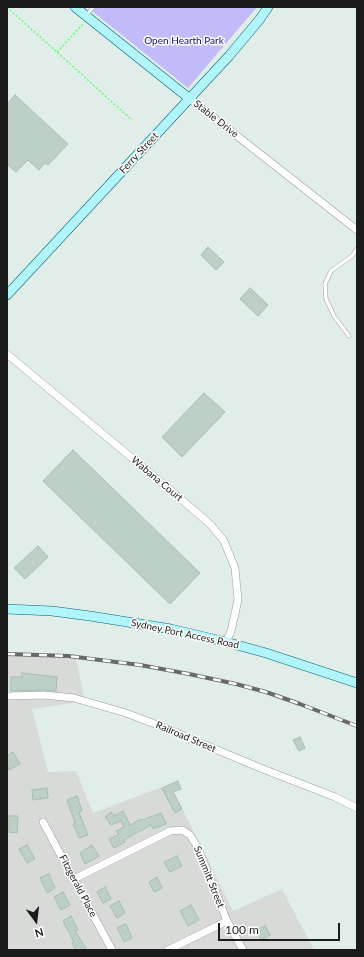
<!DOCTYPE html>
<style>
body{margin:0}
#map{position:relative;width:364px;height:957px;overflow:hidden;background:#e0ede9;font-family:Lato,sans-serif}
canvas{display:block}
.frame{position:absolute;inset:0;border:8px solid #1b1b1b;pointer-events:none}
.north{position:absolute;left:16px;top:901px;width:40px;height:40px;-webkit-text-stroke:3px #fff;paint-order:stroke;rotate:165deg;font-size:11px;font-weight:700;line-height:16px;text-align:center;color:#1b1b1b}
.north::after{content:'';display:block;margin:auto;width:14px;height:18px;background:#1b1b1b;clip-path:polygon(50% 0,100% 100%,50% 72%,0 100%)}
.scale{position:absolute;left:218px;top:923px;width:122px;height:18px;box-sizing:border-box;border:2px solid #1b1b1b;border-top:0;padding-left:5px;font-size:12px;line-height:14px;white-space:nowrap;color:#1b1b1b;-webkit-text-stroke:3px #fff;paint-order:stroke}
</style>
<div id="map">
<canvas width="364" height="957"></canvas>
<div class="frame"></div>
<div class="north">N</div>
<div class="scale">100 m</div>
</div>
<script>
const context = document.querySelector('canvas').getContext('2d');
context.lineJoin = 'round';
function fillPath(path, color) { context.fillStyle = color; context.fill(path, 'evenodd'); }
const shape = rows => new Path2D(rows.map(r => 'M' + r).join(''));
function trace(path, color, width, dash) { context.strokeStyle = color; context.lineWidth = width; context.lineCap = dash ? 'butt' : 'round'; context.setLineDash(dash || []); context.stroke(path); }
function label(font, color, halo, rows, align = 'center') {
  context.font = font + ' Lato,sans-serif'; context.lineWidth = 3; context.setLineDash([]); context.textBaseline = 'middle'; context.strokeStyle = halo; context.fillStyle = color; for (const [text, x, y, turn = 0] of rows) {
    context.save(); context.translate(x, y); context.rotate((+turn || 0) * Math.PI / 180); context.textAlign = isNaN(turn) ? turn : align; if (halo) context.strokeText(text, 0, 0); context.fillText(text, 0, 0); context.restore();
  }
}
const residential = shape([
 [75,654,85,701,32,709,48,772,76,771,93,813,170,784,233,911,282,889,314,950,7,950,7,655]
]);
const park = shape([
 [87,7,257,7,188,88]
]);
const building = shape([
 [15,95,68,144,48,165,45,163,39,170,28,160,16,172,7,164,7,104,15,95],
 [208,247,224,262,216,270,201,255,208,247],
 [250,288,268,305,258,316,240,299,250,288],
 [204,393,225,412,182,457,162,437,204,393],
 [73,450,200,573,170,604,43,481,73,450],
 [38,546,48,557,25,579,14,568,38,546],
 [22,673,57,677,56,691,44,690,11,691,11,677,22,677,22,673],
 [300,737,305,748,299,751,293,740,300,737],
 [13,752,20,764,9,770,7,765,7,756,13,752],
 [178,781,181,789,173,792,182,809,175,813,162,788,178,781],
 [47,788,48,798,33,800,32,790,47,788],
 [77,796,82,811,79,812,88,835,79,838,73,824,75,823,67,800,77,796],
 [123,811,130,825,141,819,142,820,161,813,166,824,153,829,151,825,124,840,125,842,114,848,109,839,119,834,116,831,124,827,121,821,111,825,105,817,111,812,114,816,123,811],
 [9,816,18,816,17,833,9,832,9,816],
 [27,845,35,859,27,863,19,849,27,845],
 [92,845,99,856,85,864,80,853,92,845],
 [177,856,182,866,170,872,164,862,177,856],
 [49,874,55,888,47,893,40,878,49,874],
 [157,877,162,888,154,892,149,882,157,877],
 [105,887,111,899,103,903,97,892,105,887],
 [63,892,70,905,61,910,54,897,63,892],
 [119,901,125,913,117,918,110,906,119,901],
 [191,905,199,920,188,926,180,911,191,905],
 [71,916,78,930,75,931,87,950,76,950,72,943,74,942,63,921,71,916],
 [126,924,132,938,124,942,117,928,126,924],
 [265,926,270,935,261,940,256,930,265,926]
]);
const path = shape([
 [7,7,132,120],
 [57,52,84,23]
]);
const lane = shape([
 [87,15,93,7],
 [349,336,334,316,326,299,325,284,331,271,352,256,357,249]
]);
const street = shape([
 [190,99,357,230],
 [7,354,174,493,211,525,224,541,235,568,238,600,231,631,226,642],
 [7,696,44,695,74,698,126,713,155,724,263,769,335,797,357,808],
 [43,822,112,950],
 [74,879,170,831,182,830,190,835,198,848,227,921,243,950],
 [168,950,227,921]
]);
const secondary = shape([
 [75,7,190,99],
 [7,295,229,56,260,19,268,7],
 [7,609,52,611,90,616,171,629,226,642,266,653,357,683]
]);
const rail = shape([
 [7,654,68,656,140,665,189,674,236,684,266,692,300,704,357,726]
]);
const parkNames = [
 ["Open Hearth Park",184,41]
];
const streetNames = [
 ["Stable Drive",216,119,38],
 ["Ferry Street",139,153,-47],
 ["Wabana Court",157,479,40],
 ["Sydney Port Access Road",185,634,12],
 ["Railroad Street",186,737,23],
 ["Summitt Street",209,877,68],
 ["Fitzgerald Place",78,886,62]
];
fillPath(residential, '#d8dad8');
fillPath(park, '#c1bbfa');
fillPath(building, '#bed0c6');
trace(building, '#a3bfb0', 1);
trace(lane, '#9c9c9c', 4.5);
trace(street, '#9c9c9c', 8);
trace(secondary, '#026472', 10);
trace(path, '#62fc75', 1.5, [2, 2]);
trace(lane, '#fff', 3.5);
trace(street, '#fff', 7);
trace(secondary, '#b1f5fa', 9);
trace(rail, '#696969', 4);
trace(rail, '#fff', 2.5, [8]);
label('10px', '#14097a', '#fff', parkNames);
label('10px', '#1b1b1b', '#fff', streetNames);
</script>
